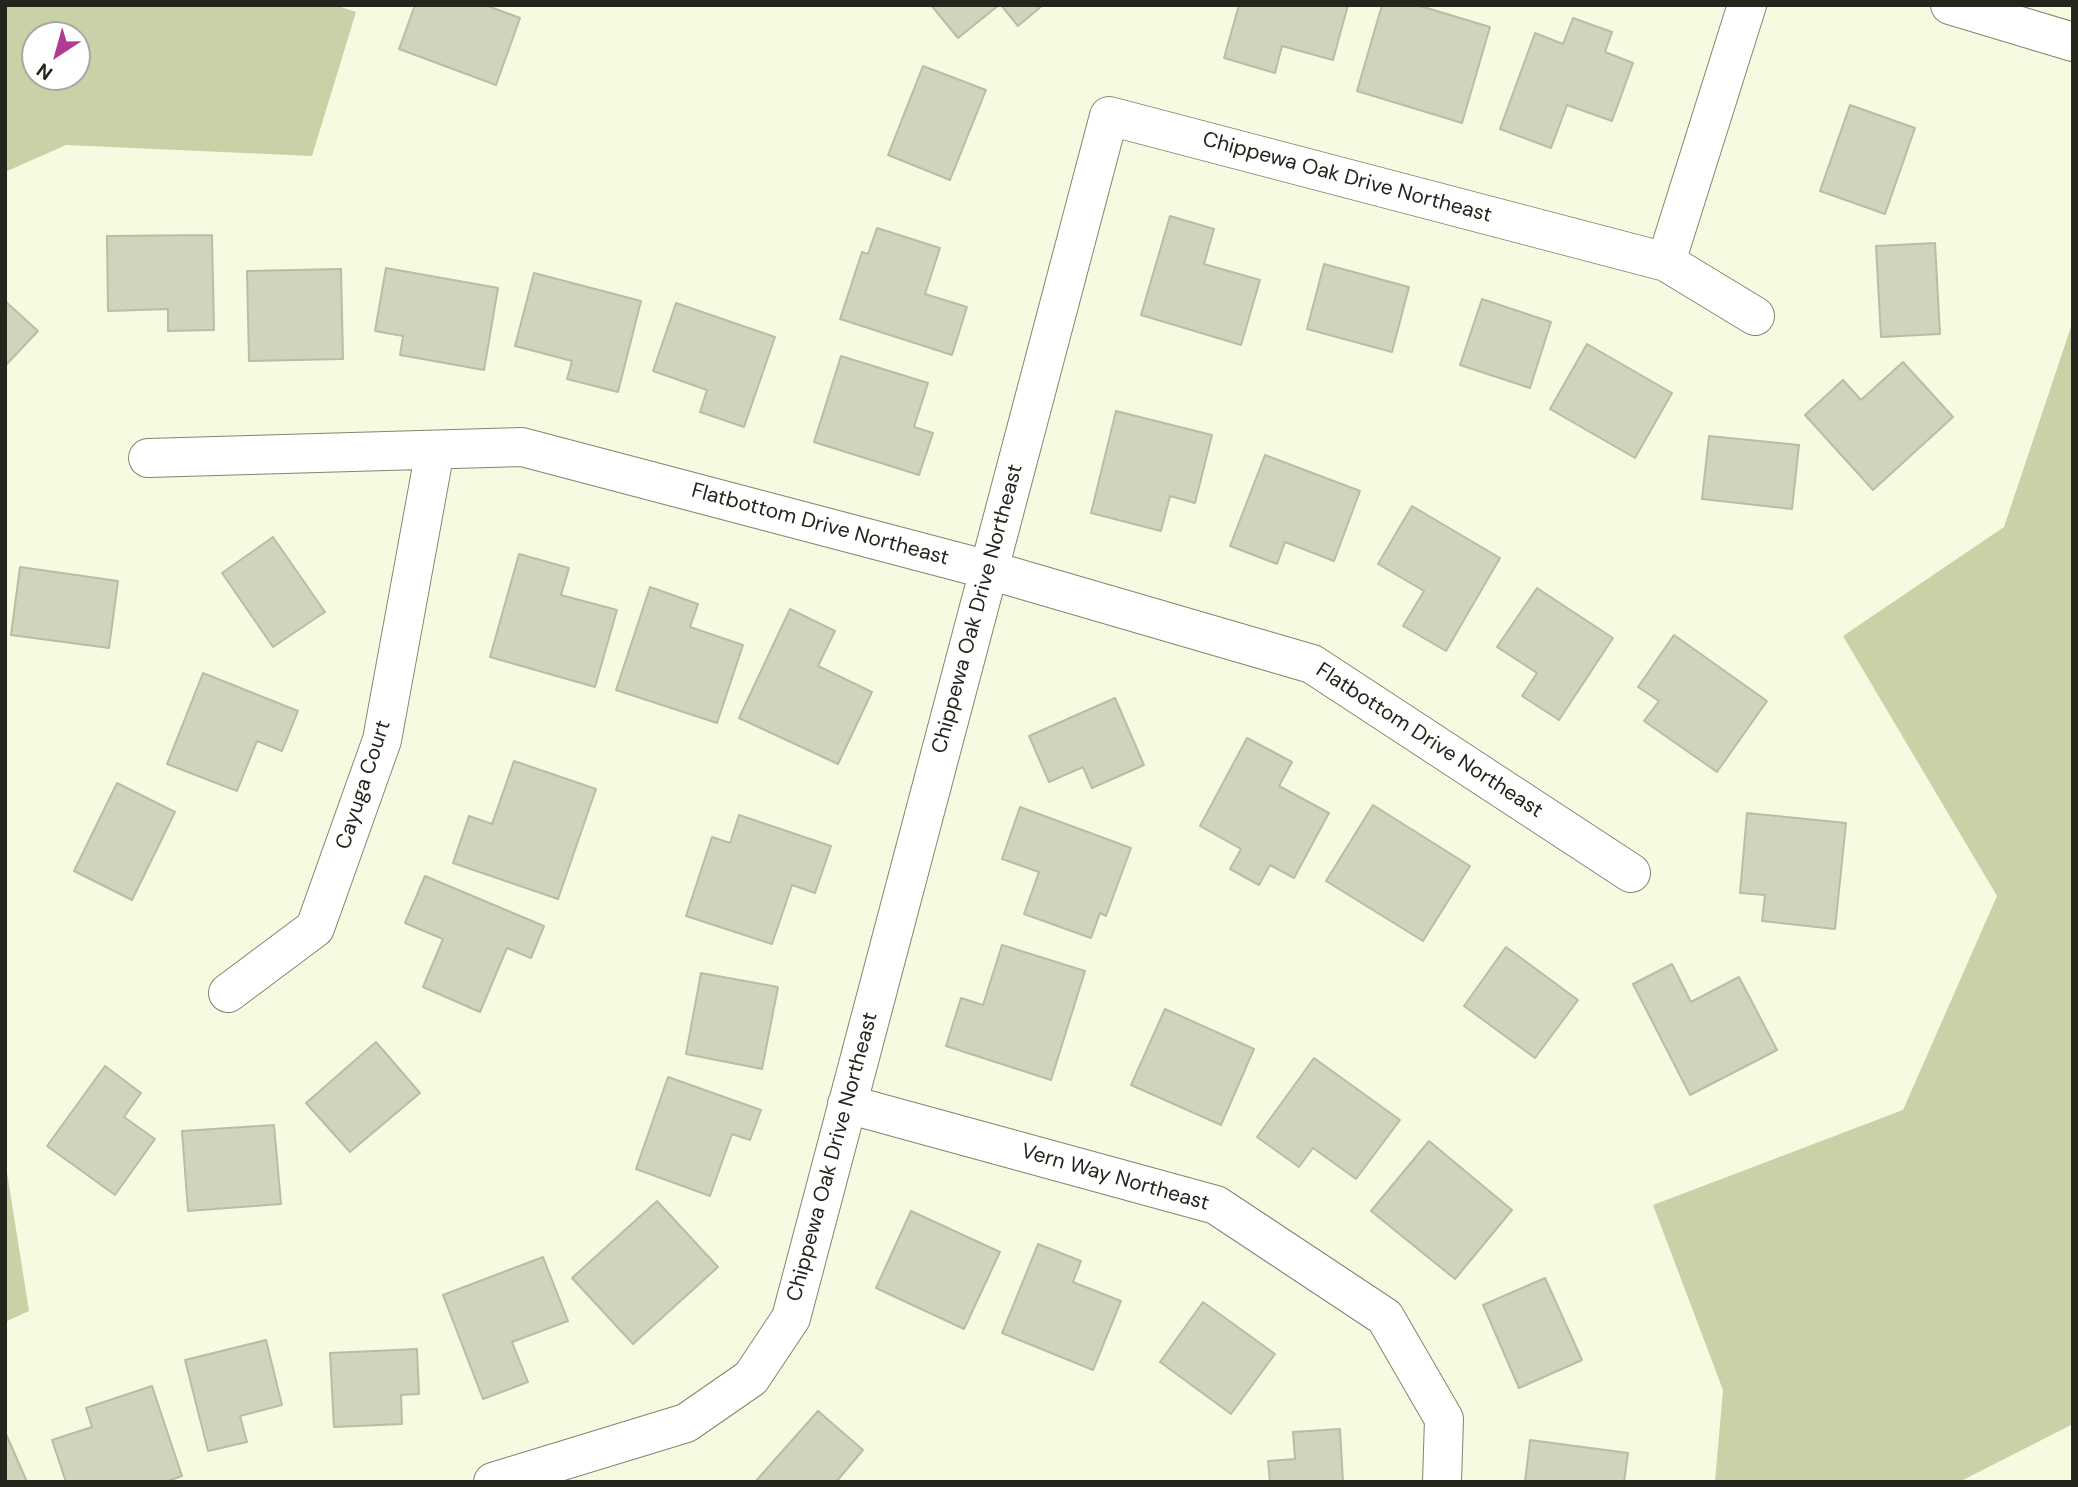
<!DOCTYPE html>
<style>
body{margin:0}
#map{position:relative;width:2078px;height:1487px;overflow:hidden;background:#f5fae1;font-family:"DM Sans",sans-serif}
canvas{display:block}
.frame{position:absolute;inset:0;border:7px solid #24251c;pointer-events:none}
.north{position:absolute;left:21px;top:21px;width:70px;height:70px;box-sizing:border-box;background:#fff;border:2px solid #a7a8a4;border-radius:50%;rotate:216deg;font-size:19px;font-weight:700;line-height:28px;text-align:center;color:#24251c}
.north::after{content:'';display:block;margin:auto;width:24px;height:32px;background:#b03b93;clip-path:polygon(50% 0,100% 100%,50% 72%,0 100%)}
</style>
<div id="map">
<canvas width="2078" height="1487"></canvas>
<div class="frame"></div>
<div class="north">N</div>
</div>
<script>
const context = document.querySelector('canvas').getContext('2d');
context.lineJoin = 'round';
function fillPath(path, color) { context.fillStyle = color; context.fill(path, 'evenodd'); }
const shape = rows => new Path2D(rows.map(r => 'M' + r).join(''));
function trace(path, color, width, dash) { context.strokeStyle = color; context.lineWidth = width; context.lineCap = dash ? 'butt' : 'round'; context.setLineDash(dash || []); context.stroke(path); }
function label(font, color, halo, rows, align = 'center') {
  context.font = font + ' "DM Sans",sans-serif'; context.lineWidth = 7; context.setLineDash([]); context.textBaseline = 'middle'; context.strokeStyle = halo; context.fillStyle = color; for (const [text, x, y, turn = 0] of rows) {
    context.save(); context.translate(x, y); context.rotate((+turn || 0) * Math.PI / 180); context.textAlign = isNaN(turn) ? turn : align; if (halo) context.strokeText(text, 0, 0); context.fillText(text, 0, 0); context.restore();
  }
}
const green = shape([
 [5,5,335,5,356,12,312,156,66,145,5,172],
 [35,35,77,35,77,77,35,77],
 [2073,321,2073,1424,1959,1482,1715,1482,1723,1390,1653,1205,1903,1110,1997,896,1843,636,2004,527],
 [5,1160,29,1311,5,1322]
]);
const building = shape([
 [415,5,485,5,520,18,496,85,399,49,415,5],
 [931,5,999,5,958,38,931,5],
 [1001,5,1043,5,1018,26,1001,5],
 [1239,5,1348,5,1333,60,1282,46,1275,73,1224,58,1239,5],
 [1382,5,1417,5,1490,27,1462,123,1357,91,1382,5],
 [1573,18,1612,32,1605,52,1633,63,1612,121,1567,105,1551,148,1500,129,1535,33,1563,44,1573,18],
 [923,66,986,90,950,180,888,155,923,66],
 [1850,105,1915,128,1885,214,1820,191,1850,105],
 [1170,216,1214,229,1204,264,1260,280,1241,345,1141,315,1170,216],
 [877,228,940,248,925,294,967,307,952,355,840,319,862,252,868,254,877,228],
 [212,235,214,330,168,331,168,309,108,311,107,236,212,235],
 [1935,243,1940,334,1881,337,1876,246,1935,243],
 [1324,264,1409,287,1392,352,1307,329,1324,264],
 [386,268,498,288,484,370,400,355,403,336,375,331,386,268],
 [341,269,343,359,249,361,247,271,341,269],
 [534,273,641,301,618,392,567,379,572,361,515,346,534,273],
 [1482,299,1551,322,1530,388,1460,365,1482,299],
 [5,301,38,331,5,366,5,301],
 [676,303,775,337,744,427,700,412,707,390,653,371,676,303],
 [1587,344,1672,393,1635,458,1550,409,1587,344],
 [841,356,928,383,914,427,933,433,919,475,814,442,841,356],
 [1903,362,1953,417,1873,490,1805,415,1843,380,1861,400,1903,362],
 [1116,411,1212,435,1195,503,1170,496,1161,531,1091,513,1116,411],
 [1709,436,1799,445,1792,509,1702,499,1709,436],
 [1265,455,1360,491,1334,561,1285,542,1277,564,1230,546,1265,455],
 [1412,506,1500,558,1446,651,1403,626,1424,591,1378,564,1412,506],
 [273,537,325,612,273,647,222,573,273,537],
 [519,554,569,568,561,595,617,610,595,687,490,657,519,554],
 [20,567,118,581,109,648,11,635,20,567],
 [650,587,698,604,690,627,743,645,717,723,616,690,650,587],
 [1537,588,1613,638,1559,720,1522,696,1537,673,1497,647,1537,588],
 [790,609,835,631,818,666,872,692,838,764,739,718,790,609],
 [1674,635,1767,701,1717,772,1644,721,1659,701,1638,687,1674,635],
 [203,673,298,711,282,751,257,741,237,791,167,764,203,673],
 [1115,698,1144,765,1092,788,1083,767,1049,782,1029,736,1115,698],
 [1247,738,1292,762,1279,786,1329,813,1294,878,1270,865,1259,885,1230,869,1241,849,1200,826,1247,738],
 [514,761,596,789,558,899,453,863,469,816,492,824,514,761],
 [117,783,175,812,132,900,74,871,117,783],
 [1373,805,1470,866,1423,941,1326,881,1373,805],
 [1020,807,1131,848,1106,916,1100,913,1091,938,1024,914,1039,872,1002,859,1020,807],
 [1747,813,1846,823,1835,929,1762,921,1765,895,1740,893,1747,813],
 [739,815,831,846,815,893,792,885,772,944,686,916,712,837,730,843,739,815],
 [425,876,544,926,531,958,507,948,480,1012,423,987,443,939,405,923,425,876],
 [1002,945,1085,971,1051,1080,946,1046,961,998,983,1005,1002,945],
 [1506,947,1578,1000,1535,1058,1464,1006,1506,947],
 [1672,964,1691,1002,1739,977,1777,1050,1690,1095,1633,984,1672,964],
 [701,973,778,987,762,1069,686,1054,701,973],
 [1165,1009,1254,1049,1221,1125,1131,1085,1165,1009],
 [376,1042,420,1093,350,1152,306,1103,376,1042],
 [1314,1058,1400,1120,1356,1179,1313,1148,1299,1167,1257,1137,1314,1058],
 [105,1066,141,1093,124,1117,155,1139,115,1195,47,1146,105,1066],
 [668,1077,761,1110,750,1140,732,1134,710,1196,636,1169,668,1077],
 [274,1125,281,1204,188,1211,182,1131,274,1125],
 [1429,1141,1512,1210,1455,1279,1371,1211,1429,1141],
 [657,1201,718,1267,633,1344,572,1278,657,1201],
 [911,1211,1000,1252,964,1329,876,1288,911,1211],
 [1038,1244,1081,1261,1073,1282,1121,1301,1093,1370,1002,1333,1038,1244],
 [543,1257,568,1321,512,1342,528,1382,483,1399,443,1295,543,1257],
 [1545,1278,1582,1360,1519,1388,1483,1305,1545,1278],
 [1203,1302,1275,1354,1231,1414,1160,1362,1203,1302],
 [266,1340,282,1405,240,1416,247,1442,208,1451,185,1360,266,1340],
 [417,1349,419,1394,401,1395,402,1424,334,1427,330,1353,417,1349],
 [152,1386,182,1476,165,1482,66,1482,52,1440,92,1427,86,1408,152,1386],
 [818,1411,863,1450,836,1482,755,1482,818,1411],
 [1340,1429,1343,1482,1270,1482,1268,1461,1295,1459,1293,1432,1340,1429],
 [5,1434,6,1434,27,1482,5,1482,5,1434],
 [1530,1440,1628,1453,1624,1482,1525,1482,1530,1440]
]);
const minor = shape([
 [1666,262,1755,316],
 [148,458,522,447,989,570,1312,664,1631,873],
 [228,993,315,928,382,740,435,450],
 [847,1104,1216,1205,1385,1317,1444,1419,1442,1482],
 [493,1482,686,1423,751,1378,791,1318,1109,116,1666,262,1747,5]
]);
const primary = shape([
 [1950,5,2073,42]
]);
const streetNames = [
 ["Chippewa Oak Drive Northeast",1347,178,15],
 ["Flatbottom Drive Northeast",820,525,15],
 ["Chippewa Oak Drive Northeast",978,609,-75],
 ["Flatbottom Drive Northeast",1429,741,33],
 ["Cayuga Court",364,785,-72],
 ["Chippewa Oak Drive Northeast",833,1157,-75],
 ["Vern Way Northeast",1115,1178,16]
];
fillPath(green, '#c9d1a6');
fillPath(building, '#d0d4bc');
trace(building, '#b8bda5', 2);
trace(minor, '#828670', 40);
trace(primary, '#828670', 40);
trace(minor, '#fff', 38);
trace(primary, '#fff', 38);
label('21px', '#24251c', '#fff', streetNames);
</script>
